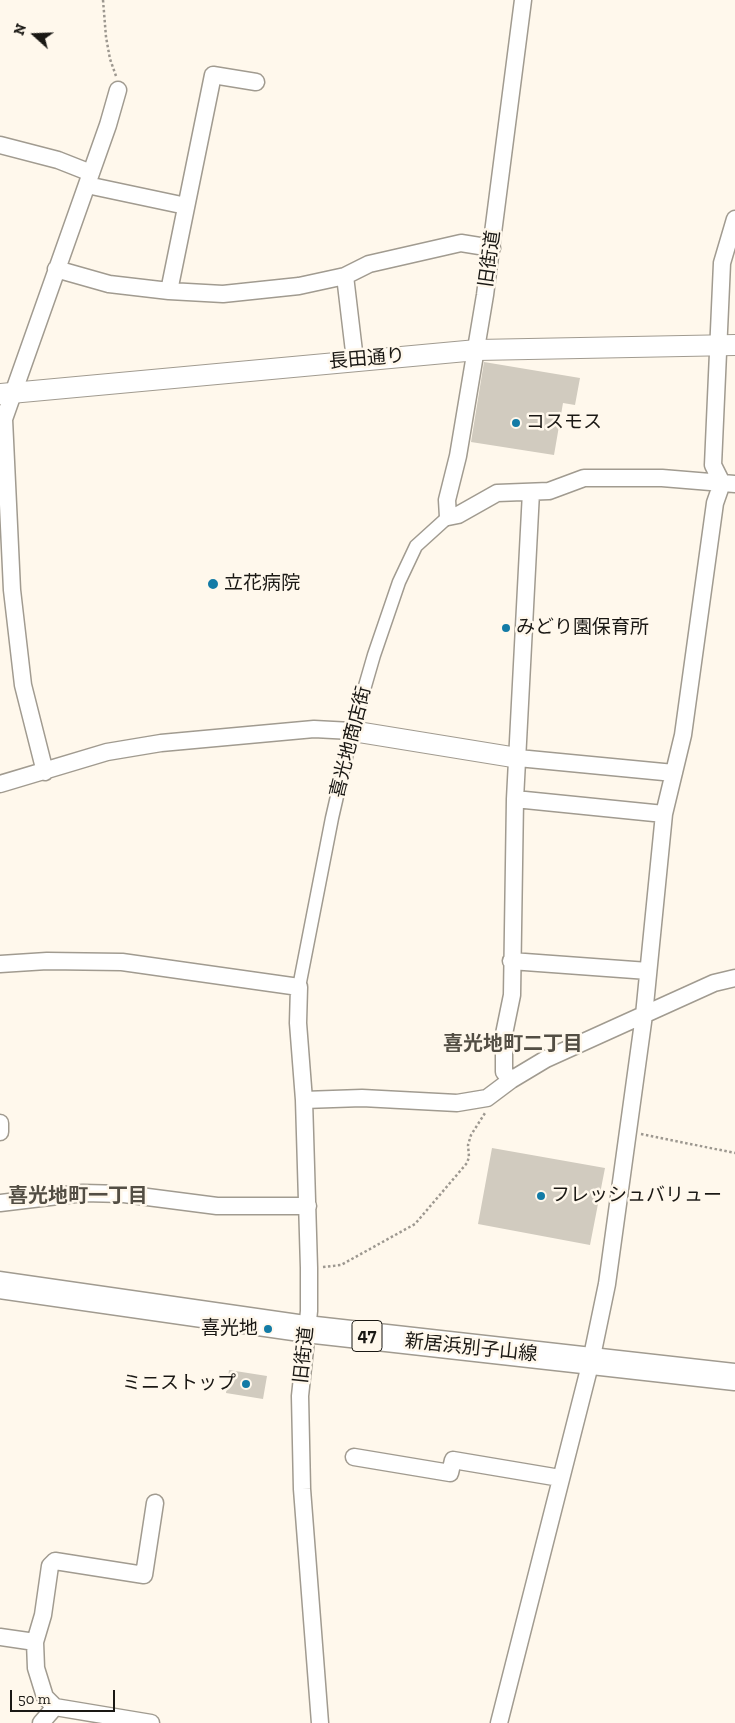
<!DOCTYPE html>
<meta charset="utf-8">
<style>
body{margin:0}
#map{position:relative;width:735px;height:1723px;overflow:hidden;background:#fff8ec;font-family:"Zilla Slab",serif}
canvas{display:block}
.north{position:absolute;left:10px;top:10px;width:50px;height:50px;-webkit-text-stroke:4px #fff8ec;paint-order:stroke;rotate:290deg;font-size:14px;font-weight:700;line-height:20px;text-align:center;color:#1a1814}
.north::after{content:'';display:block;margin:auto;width:18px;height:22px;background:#1a1814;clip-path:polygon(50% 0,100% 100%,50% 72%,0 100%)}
.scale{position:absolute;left:10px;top:1690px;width:105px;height:22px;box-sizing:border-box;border:2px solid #1a1814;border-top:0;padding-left:6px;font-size:15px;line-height:18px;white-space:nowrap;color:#1a1814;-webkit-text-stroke:4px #fff8ec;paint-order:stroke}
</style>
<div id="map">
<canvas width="735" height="1723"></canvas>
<div class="north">N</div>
<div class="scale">50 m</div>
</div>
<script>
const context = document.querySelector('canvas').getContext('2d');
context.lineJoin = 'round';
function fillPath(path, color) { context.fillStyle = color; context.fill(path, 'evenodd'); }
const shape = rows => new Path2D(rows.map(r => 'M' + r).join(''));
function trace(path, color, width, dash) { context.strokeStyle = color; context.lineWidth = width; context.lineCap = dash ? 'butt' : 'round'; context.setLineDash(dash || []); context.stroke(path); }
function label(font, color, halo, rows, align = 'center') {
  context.font = font + ' "Zilla Slab","Noto Sans JP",serif'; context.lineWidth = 5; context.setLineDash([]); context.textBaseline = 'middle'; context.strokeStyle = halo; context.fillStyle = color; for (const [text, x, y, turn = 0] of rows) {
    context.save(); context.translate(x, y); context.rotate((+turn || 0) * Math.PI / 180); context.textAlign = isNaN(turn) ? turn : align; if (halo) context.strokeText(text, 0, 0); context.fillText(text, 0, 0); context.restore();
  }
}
const building = shape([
 [484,362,580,378,575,405,563,403,554,455,471,442],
 [492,1148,605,1168,590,1245,478,1224],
 [229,1370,267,1376,263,1399,226,1393]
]);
const path = shape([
 [103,0,106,37,110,59,116,76],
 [641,1134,735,1153],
 [323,1267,341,1265,415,1224,467,1163,469,1157,468,1145,471,1135,485,1113]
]);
const pedestrian = shape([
 [299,987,332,818,352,731,374,655,399,582,416,546,448,517]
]);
const minor = shape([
 [523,0,485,295,458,456,447,500,448,517,458,515,497,493,549,491,584,478,662,478,735,484],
 [0,145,58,160,91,173],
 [87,185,186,206],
 [56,269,109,284,169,291,223,294,299,286,345,276,369,264,461,243,492,248],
 [345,276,355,360],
 [169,291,213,75,256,82],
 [518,758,674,773],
 [45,772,23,685,12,590,4,419,108,125,118,90],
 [0,784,107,752,161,743,314,729,352,731],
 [515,799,664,814],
 [511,961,648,971],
 [0,964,47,961,122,962,299,987,298,1023,304,1100,309,1268,309,1311,300,1396,302,1489,320,1723],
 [511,1080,504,1072,504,1034,512,995,515,799,531,492],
 [304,1100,362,1098,457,1103,487,1098,511,1080,546,1059,714,983,735,978],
 [0,1123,0,1132],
 [0,1203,83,1193,124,1194,217,1206,308,1206],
 [354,1457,450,1473,453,1460,560,1478],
 [0,1637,35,1642],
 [41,1723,55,1707],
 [151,1723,55,1707,45,1697,36,1668,35,1642,43,1615,50,1566,55,1561,144,1575,155,1503],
 [499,1723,591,1361,607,1284,644,1015,664,814,683,735,715,503,722,483,713,465,722,263,735,219]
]);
const tertiary = shape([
 [0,394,477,350,735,345],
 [352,731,518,758]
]);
const primary = shape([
 [0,1285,306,1329,735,1377]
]);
const markers = [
 [516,423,5,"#137ba6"],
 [213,584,6,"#137ba6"],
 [506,628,5,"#137ba6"],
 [541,1196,5,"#137ba6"],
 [268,1329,5,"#137ba6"],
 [246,1384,5,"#137ba6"]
];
const shields = [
 [367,1336,30]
];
const shieldNames = [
 ["47",367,1336]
];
const streetNames = [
 ["旧街道",490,259,-82],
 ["長田通り",367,359,-5],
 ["喜光地商店街",351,742,-76],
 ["新居浜別子山線",471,1348,6],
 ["旧街道",304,1355,-84]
];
const poiNames = [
 ["コスモス",526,423],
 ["立花病院",224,584],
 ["みどり園保育所",516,628],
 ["フレッシュバリュー",551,1196],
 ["喜光地",258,1329,"right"],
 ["ミニストップ",236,1384,"right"]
];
const neighbourhoodNames = [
 ["喜光地町二丁目",513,1044],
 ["喜光地町一丁目",78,1196]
];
fillPath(building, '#d1cbbf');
trace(pedestrian, '#a19b90', 15);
trace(minor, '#a19b90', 19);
trace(tertiary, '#a19b90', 22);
trace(primary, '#a19b90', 29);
trace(path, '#9d9890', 2.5, [2.5, 2.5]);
trace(pedestrian, '#fff', 12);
trace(minor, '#fff', 16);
trace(tertiary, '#fff', 20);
trace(primary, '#fff', 26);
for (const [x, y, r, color] of markers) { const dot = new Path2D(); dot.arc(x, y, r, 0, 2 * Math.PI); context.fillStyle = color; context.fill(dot); trace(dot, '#fff8ec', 2); }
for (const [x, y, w] of shields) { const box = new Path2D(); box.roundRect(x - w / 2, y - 15.5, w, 31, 4); context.fillStyle = '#fff8ec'; context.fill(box); trace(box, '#1a1814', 1); }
label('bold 18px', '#1a1814', null, shieldNames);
label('19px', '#1a1814', '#fff8ec', streetNames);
label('19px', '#1a1814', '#fff8ec', poiNames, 'left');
label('bold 20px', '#534e44', '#fff8ec', neighbourhoodNames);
</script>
